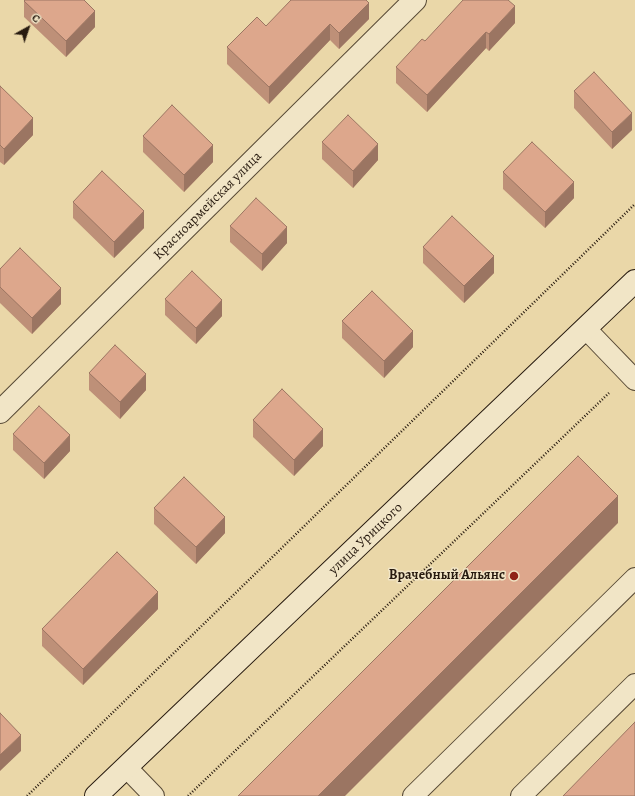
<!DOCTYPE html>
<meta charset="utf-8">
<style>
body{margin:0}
#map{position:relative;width:635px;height:796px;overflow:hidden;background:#ead7a8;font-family:Alegreya,serif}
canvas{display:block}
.north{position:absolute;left:8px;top:8px;width:40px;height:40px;-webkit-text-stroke:3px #f1e5c6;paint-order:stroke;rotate:40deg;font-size:11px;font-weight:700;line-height:16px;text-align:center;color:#281b10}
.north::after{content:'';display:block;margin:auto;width:14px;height:18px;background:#281b10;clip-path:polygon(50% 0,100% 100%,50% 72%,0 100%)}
</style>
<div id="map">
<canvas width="635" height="796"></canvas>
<div class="north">С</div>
</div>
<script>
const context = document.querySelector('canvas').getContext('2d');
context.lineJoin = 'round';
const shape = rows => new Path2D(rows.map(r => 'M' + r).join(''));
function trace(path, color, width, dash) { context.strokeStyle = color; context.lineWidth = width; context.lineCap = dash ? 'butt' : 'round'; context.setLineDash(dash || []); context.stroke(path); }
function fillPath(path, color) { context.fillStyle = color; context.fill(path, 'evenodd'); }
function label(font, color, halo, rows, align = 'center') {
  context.font = font + ' Alegreya,serif'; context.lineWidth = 3; context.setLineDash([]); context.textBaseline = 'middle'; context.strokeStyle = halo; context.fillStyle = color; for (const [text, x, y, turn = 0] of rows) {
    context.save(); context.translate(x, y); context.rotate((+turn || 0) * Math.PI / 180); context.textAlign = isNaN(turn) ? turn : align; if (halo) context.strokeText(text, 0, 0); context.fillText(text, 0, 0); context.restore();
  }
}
const path = shape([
 [27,796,635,204],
 [188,796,609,393]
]);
const lane = shape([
 [586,329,635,380],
 [126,767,154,796],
 [413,796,635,578],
 [521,796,635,684]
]);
const street = shape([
 [0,412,415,0]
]);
const secondary = shape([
 [96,796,635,281]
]);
const wall = shape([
 [24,1,95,27,66,57,24,17],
 [369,19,339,49,330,40,269,104,227,64,227,47,266,26],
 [515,23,489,51,486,48,427,112,396,83,396,67,425,41],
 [0,86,33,135,4,165,0,162],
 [574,91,632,130,612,149,574,108],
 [143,136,213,162,184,192,143,152],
 [322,142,378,160,353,188,322,159],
 [503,172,574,198,545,228,503,189],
 [73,202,144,228,114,258,73,218],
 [230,226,287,243,262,271,230,242],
 [423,247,494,273,464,303,423,263],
 [0,269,61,304,32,334,0,303],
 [165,299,222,316,196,344,165,315],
 [342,321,413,347,384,378,342,338],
 [89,373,146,390,120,419,89,390],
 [253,420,323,446,294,476,253,437],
 [13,434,70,451,44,479,13,450],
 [154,508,225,533,196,564,154,524],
 [158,609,83,685,42,646,42,629]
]);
const shadedWall = shape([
 [369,3,369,19,339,49,339,33],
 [515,6,515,23,489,51,489,34],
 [95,11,95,27,66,57,66,41],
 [330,24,330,40,269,104,269,87],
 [486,32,486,48,427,112,427,95],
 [632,113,632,130,612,149,612,132],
 [33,118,33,135,4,165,4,149],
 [378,144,378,160,353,188,353,171],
 [213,145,213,162,184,192,184,175],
 [574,182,574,198,545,228,545,212],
 [144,211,144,228,114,258,114,242],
 [287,227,287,243,262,271,262,254],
 [494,256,494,273,464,303,464,286],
 [61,288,61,304,32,334,32,318],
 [222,300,222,316,196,344,196,328],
 [413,331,413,347,384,378,384,361],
 [146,374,146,390,120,419,120,402],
 [323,429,323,446,294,476,294,460],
 [70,435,70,451,44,479,44,463],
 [618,496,618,523,345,796,318,796],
 [225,517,225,533,196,564,196,547],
 [158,592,158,609,83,685,83,669],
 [21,735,21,751,0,771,0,755]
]);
const building = shape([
 [25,0,84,0,95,11,66,41,24,1,25,0],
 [291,0,366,0,369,3,339,33,330,24,269,87,227,47,257,17,266,26,291,0],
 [463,0,508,0,515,6,489,34,486,32,427,95,396,67,422,39,425,41,463,0],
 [594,72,632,113,612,132,574,91,594,72],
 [0,86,33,118,4,149,0,145,0,86],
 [172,105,213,145,184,175,143,136,172,105],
 [348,115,378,144,353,171,322,142,348,115],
 [532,142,574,182,545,212,503,172,532,142],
 [102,171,144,211,114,242,73,202,102,171],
 [256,198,287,227,262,254,230,226,256,198],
 [452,216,494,256,464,286,423,247,452,216],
 [20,248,61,288,32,318,0,287,0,269,20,248],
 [192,271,222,300,196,328,165,299,192,271],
 [372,291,413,331,384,361,342,321,372,291],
 [115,345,146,374,120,402,89,373,115,345],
 [282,389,323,429,294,460,253,420,282,389],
 [39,406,70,435,44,463,13,434,39,406],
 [578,456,618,496,318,796,238,796,578,456],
 [184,477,225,517,196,547,154,508,184,477],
 [117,552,158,592,83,669,42,629,117,552],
 [0,713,21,735,0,755,0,713],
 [635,722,635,796,563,796,635,722]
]);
const markers = [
 [514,576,5,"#8f2418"]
];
const streetNames = [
 ["Красноармейская улица",208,206,-45],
 ["улица Урицкого",366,539,-44]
];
const poiNames = [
 ["Врачебный Альянс",505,576]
];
trace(lane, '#584a36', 22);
trace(street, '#584a36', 24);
trace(secondary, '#281b10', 24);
trace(path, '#281b10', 2.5, [1, 2]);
trace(lane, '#f1e5c6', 20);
trace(street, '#f1e5c6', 22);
trace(secondary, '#f1e5c6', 22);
fillPath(wall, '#be9078');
fillPath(shadedWall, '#9b7562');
fillPath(building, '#dda78c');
trace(building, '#9b7562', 1);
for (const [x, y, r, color] of markers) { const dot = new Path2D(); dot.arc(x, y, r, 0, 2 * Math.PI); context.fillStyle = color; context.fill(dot); trace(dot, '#f1e5c6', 1.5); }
label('14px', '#281b10', '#f1e5c6', streetNames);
label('bold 14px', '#281b10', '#f1e5c6', poiNames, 'right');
</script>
